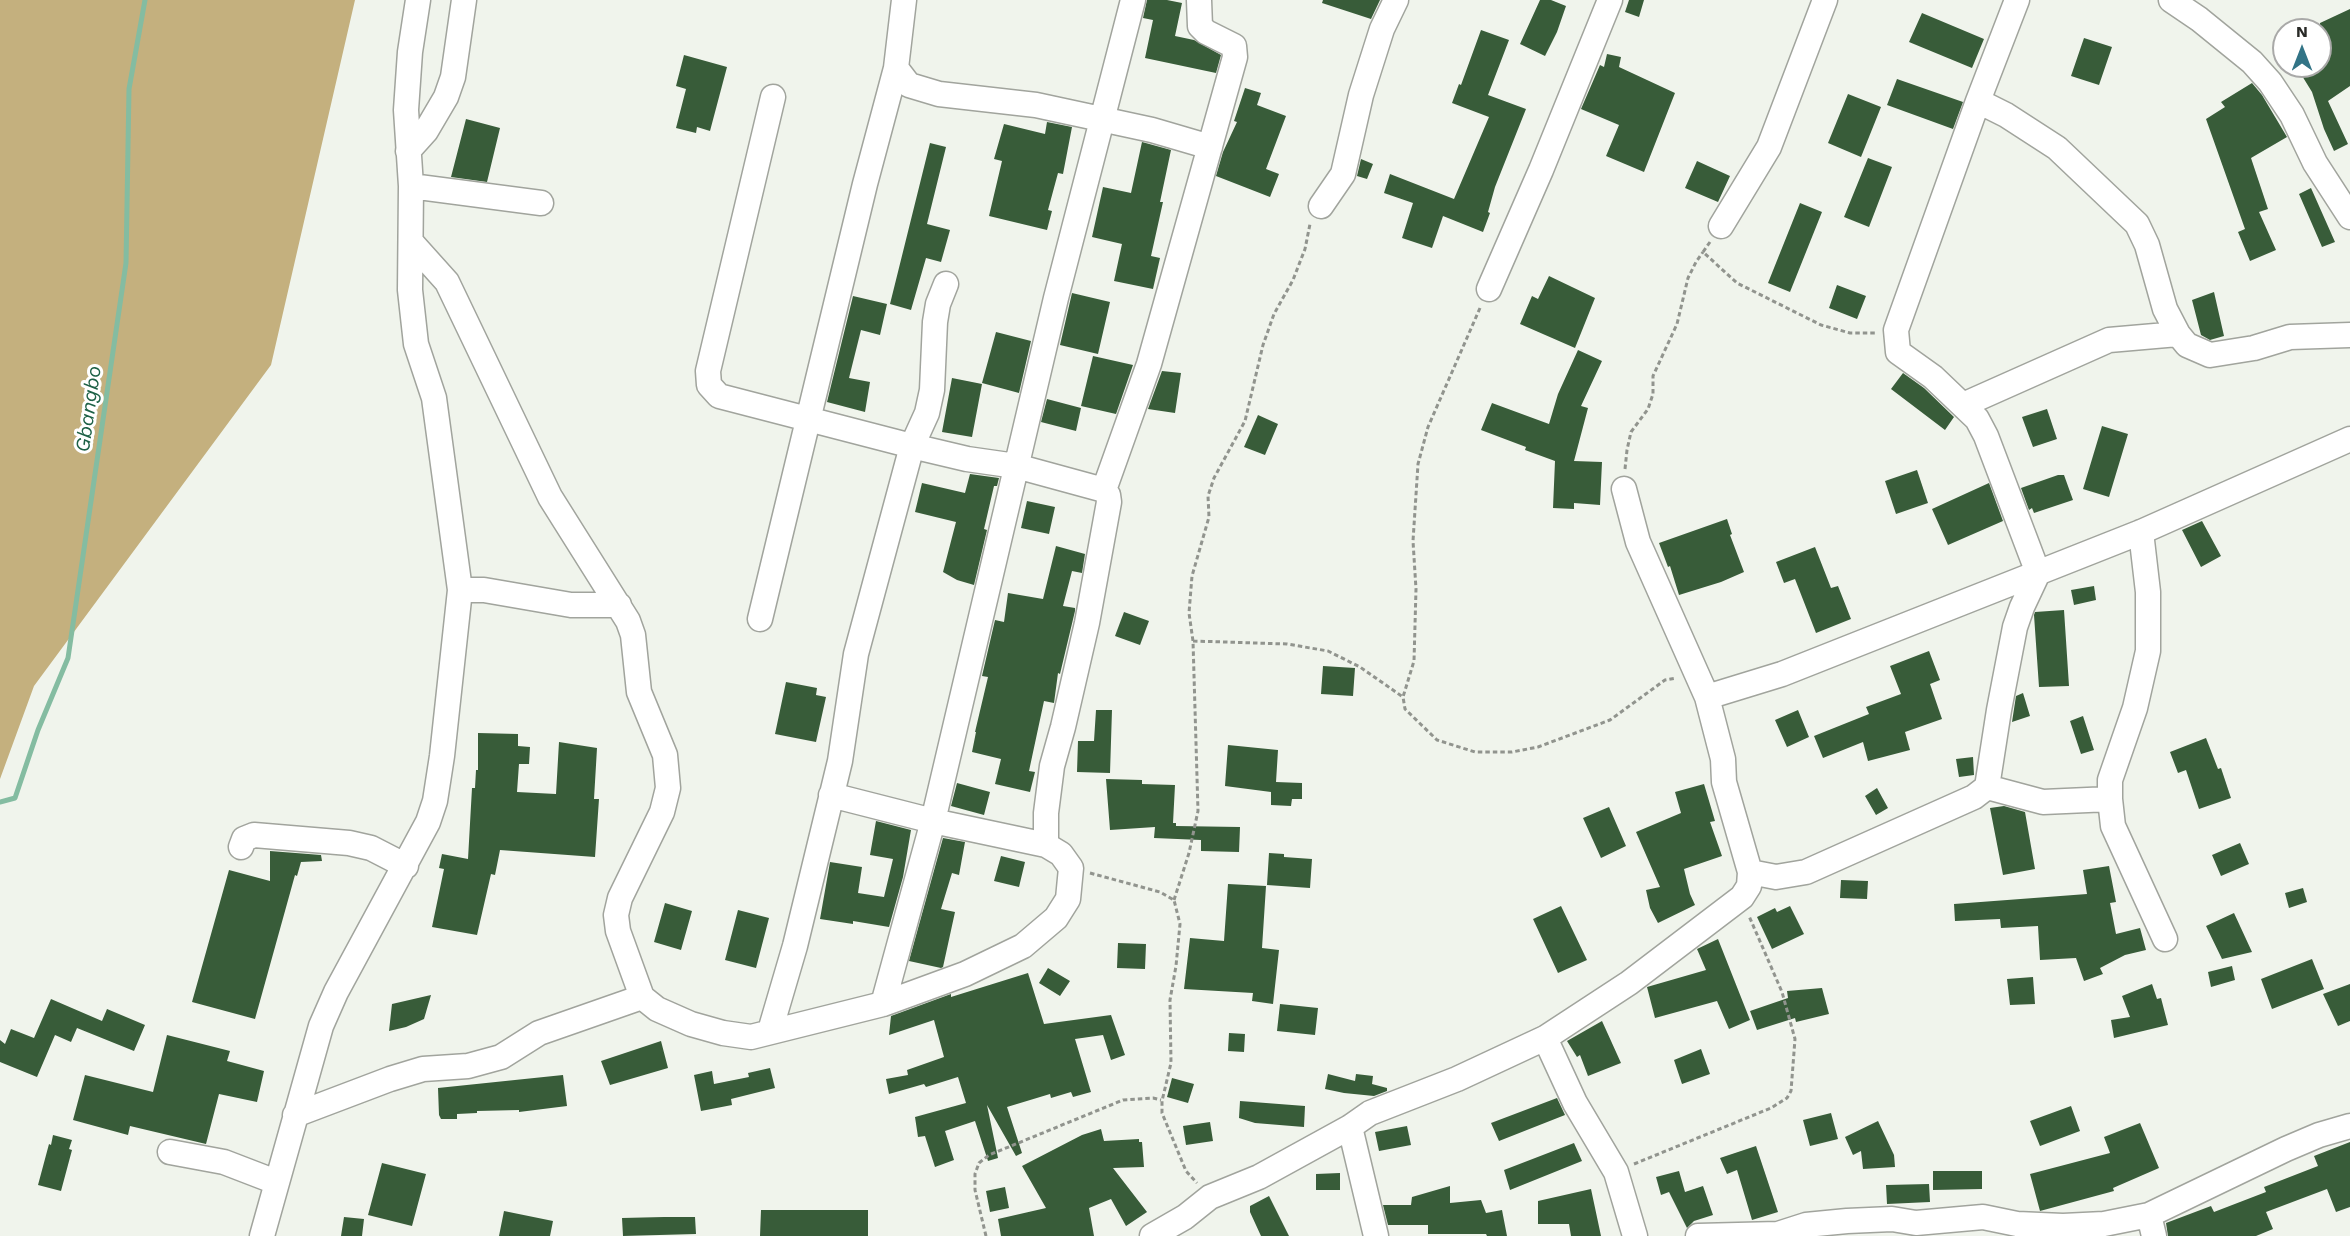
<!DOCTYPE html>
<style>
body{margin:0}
#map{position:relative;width:2350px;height:1236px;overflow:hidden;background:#f0f4ec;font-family:"Work Sans",sans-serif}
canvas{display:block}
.north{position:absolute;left:2272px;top:18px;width:60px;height:60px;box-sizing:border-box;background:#fff;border:2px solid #a9a9a8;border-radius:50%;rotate:0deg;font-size:16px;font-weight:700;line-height:24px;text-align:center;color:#282926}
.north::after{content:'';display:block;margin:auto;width:21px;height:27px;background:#327486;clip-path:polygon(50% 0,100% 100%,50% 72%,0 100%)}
</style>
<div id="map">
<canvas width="2350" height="1236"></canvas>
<div class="north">N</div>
</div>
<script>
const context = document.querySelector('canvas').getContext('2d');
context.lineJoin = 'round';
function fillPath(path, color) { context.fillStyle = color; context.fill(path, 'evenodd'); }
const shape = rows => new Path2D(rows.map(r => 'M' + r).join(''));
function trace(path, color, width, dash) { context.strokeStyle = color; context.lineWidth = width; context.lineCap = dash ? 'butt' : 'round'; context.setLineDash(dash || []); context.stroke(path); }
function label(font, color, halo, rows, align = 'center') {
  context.font = font + ' "Work Sans",sans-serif'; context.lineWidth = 6; context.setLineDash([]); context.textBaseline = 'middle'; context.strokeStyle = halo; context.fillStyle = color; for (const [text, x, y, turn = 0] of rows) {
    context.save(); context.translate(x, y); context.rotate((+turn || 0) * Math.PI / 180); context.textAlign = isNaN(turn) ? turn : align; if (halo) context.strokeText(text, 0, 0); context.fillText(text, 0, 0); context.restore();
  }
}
const forest = shape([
 [0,0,355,0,271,365,34,686,0,779]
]);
const stream = shape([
 [0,802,15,798,38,730,68,658,126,263,129,89,145,0]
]);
const building = shape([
 [1147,0,1167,0,1182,3,1175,36,1194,40,1221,55,1216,73,1145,58,1153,20,1143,18],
 [1323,0,1380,0,1371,19,1322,3],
 [1540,0,1551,0,1566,6,1557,32,1545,56,1520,44],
 [1629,0,1644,0,1639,17,1625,12],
 [2350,9,2350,86,2328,101,2348,144,2334,151,2324,129,2312,92,2296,66,2320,66,2320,23],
 [1922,13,1984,39,1972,68,1909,42],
 [1481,30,1509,40,1488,95,1526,109,1495,187,1488,212,1490,213,1483,232,1443,216,1432,248,1402,238,1413,203,1384,193,1390,174,1454,199,1489,117,1452,103,1459,84,1461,85],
 [2084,38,2112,47,2099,85,2071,76],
 [1607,54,1621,57,1619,67,1675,93,1644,172,1606,156,1619,125,1581,109,1600,65,1604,67],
 [684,55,727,67,710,131,697,127,696,133,676,128,686,89,676,86],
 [1897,79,1963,102,1953,129,1887,105],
 [2252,83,2262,95,2287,137,2251,158,2268,209,2259,212,2276,250,2250,261,2238,232,2245,229,2206,119,2225,107,2221,102],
 [1245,88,1261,93,1257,105,1286,116,1266,169,1279,174,1270,197,1216,176,1223,152,1237,122,1234,121],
 [1848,94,1881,107,1861,157,1828,143],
 [466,119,500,128,487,182,451,177],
 [1047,122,1072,127,1063,174,1058,173,1048,210,1052,211,1047,230,989,216,1002,161,994,159,1004,124,1045,134],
 [1142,142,1171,150,1160,202,1163,202,1151,256,1160,258,1153,289,1114,281,1122,244,1092,237,1103,187,1131,193],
 [930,143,946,147,927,224,950,230,941,262,926,258,911,310,890,304],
 [1868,158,1892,167,1869,227,1844,217],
 [1361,159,1373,164,1367,179,1357,176],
 [1697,161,1730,176,1718,202,1685,188],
 [2311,188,2335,242,2322,247,2299,194],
 [1800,203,1822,212,1790,292,1768,283],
 [1549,276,1595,298,1575,348,1520,324,1532,296,1538,299],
 [1837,285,1866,296,1857,319,1829,308],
 [2214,292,2224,336,2210,340,2201,335,2192,300],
 [1072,293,1110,302,1098,354,1060,345],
 [853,296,887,304,880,335,861,330,849,378,870,382,865,412,827,402],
 [996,332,1031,341,1019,393,982,383],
 [1578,350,1602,361,1581,406,1588,408,1574,461,1602,462,1600,505,1574,503,1574,509,1553,508,1555,461,1525,450,1526,447,1481,430,1492,403,1549,424,1558,394],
 [1093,356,1133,365,1116,414,1081,406],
 [1162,371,1181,373,1175,413,1148,409],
 [1903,373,1924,388,1954,417,1945,430,1891,389],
 [952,378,982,384,972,437,942,432],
 [1047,399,1081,408,1076,431,1041,422],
 [2047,409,2057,439,2033,447,2022,417],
 [1258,415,1278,424,1265,455,1244,447],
 [2102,426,2128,434,2109,497,2083,489],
 [1917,470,1928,503,1896,514,1885,481],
 [970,474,999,478,997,486,994,486,984,529,987,530,974,585,957,580,943,572,956,522,915,512,922,483,965,493],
 [2058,475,2064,475,2073,500,2034,513,2032,508,2029,510,2021,488],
 [1989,483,2003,521,1948,545,1932,509],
 [1027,501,1055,507,1049,534,1021,528],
 [1727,519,1732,534,1730,535,1744,572,1721,582,1679,595,1670,566,1668,567,1659,543],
 [2202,521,2221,556,2201,567,2182,530],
 [1056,546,1085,554,1082,573,1072,571,1063,606,1075,608,1075,611,1060,674,1058,673,1054,703,1044,701,1029,771,1035,772,1030,792,995,784,1001,759,972,752,976,732,975,732,988,677,982,676,995,620,1004,622,1008,593,1043,599],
 [1815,547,1831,588,1838,586,1851,619,1816,633,1795,579,1784,583,1776,562],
 [2094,586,2096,600,2074,605,2071,590],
 [2064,610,2069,686,2039,687,2034,615,2035,612],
 [1124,612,1149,621,1140,645,1115,636],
 [1929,651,1940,680,1930,684,1942,719,1905,732,1910,750,1868,761,1863,742,1823,758,1814,736,1869,714,1866,707,1901,694,1890,666],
 [1323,666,1355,668,1353,696,1321,694],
 [786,682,817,688,816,695,826,697,816,742,775,734],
 [2023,693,2030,716,2012,722,2016,696],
 [1096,710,1112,710,1110,773,1077,772,1078,741,1094,741],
 [1798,710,1809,737,1787,747,1775,720],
 [2083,716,2094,750,2081,754,2070,721],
 [478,733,518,734,518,746,530,747,529,764,519,764,517,792,556,794,559,742,597,748,594,799,599,799,595,857,500,850,495,875,491,874,477,935,432,927,444,869,439,868,442,854,468,859,472,788,475,788,476,770,478,770],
 [2206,738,2218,769,2221,768,2231,798,2199,809,2186,770,2178,773,2170,752],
 [1228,745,1278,750,1276,782,1302,783,1302,799,1292,799,1291,806,1271,805,1271,792,1225,786],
 [1973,757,1974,775,1959,777,1956,759],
 [1106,779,1142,780,1142,784,1175,785,1173,823,1176,823,1176,826,1240,827,1239,852,1201,851,1201,840,1154,838,1155,827,1110,830],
 [957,783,990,792,984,815,951,806],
 [1704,784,1715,821,1710,822,1722,856,1684,869,1690,894,1695,905,1658,923,1650,908,1646,890,1660,887,1636,832,1681,813,1675,792],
 [1877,788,1888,808,1876,815,1865,796],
 [2004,806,2025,812,2035,869,2003,875,1990,808],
 [1609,807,1626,846,1601,858,1583,818],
 [876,821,911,830,903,877,889,927,853,921,853,924,820,919,830,862,862,867,858,893,884,897,893,859,870,855],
 [943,838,965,842,959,875,952,873,941,909,955,912,943,967,941,968,909,961],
 [2240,843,2249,864,2221,876,2212,855],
 [270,851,321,855,322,861,301,862,297,876,295,875,255,1019,192,1002,229,870,270,881],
 [1269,853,1284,854,1284,857,1312,859,1310,888,1267,885],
 [1001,856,1025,862,1019,887,994,881],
 [2109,866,2116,902,2110,903,2116,934,2140,928,2146,950,2125,955,2100,968,2103,974,2084,981,2076,958,2040,960,2038,926,2001,928,2000,919,1955,921,1954,904,2087,894,2083,870],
 [1841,880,1868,881,1867,899,1840,898],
 [1228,884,1266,886,1262,948,1279,950,1273,1004,1252,1001,1253,993,1184,989,1190,938,1224,941],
 [2303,888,2307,902,2289,908,2285,893],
 [665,903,692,911,681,950,654,942],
 [1561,906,1587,960,1558,973,1533,919],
 [1790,906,1804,934,1772,949,1757,917,1775,908,1777,912],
 [738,910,769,918,756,968,725,960],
 [2234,913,2252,952,2222,959,2206,926],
 [1718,939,1750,1020,1729,1029,1717,1001,1655,1018,1647,987,1706,970,1697,949],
 [1118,943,1146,944,1145,969,1117,968],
 [2312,959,2324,989,2272,1009,2261,979],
 [2232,966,2235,980,2211,987,2208,972],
 [1048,968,1070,981,1060,996,1039,983],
 [1028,973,1044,1024,1111,1015,1125,1055,1111,1060,1103,1035,1075,1039,1091,1092,1073,1097,1071,1092,1051,1098,1050,1094,1007,1107,1022,1153,1016,1156,987,1105,998,1158,988,1161,975,1121,945,1131,954,1160,935,1167,925,1136,918,1137,915,1117,966,1103,958,1077,926,1087,924,1084,889,1094,886,1079,908,1075,907,1070,944,1057,934,1020,889,1035,891,1016,951,994,951,997],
 [2033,977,2035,1004,2010,1005,2007,979],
 [2152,984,2157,999,2161,998,2168,1025,2114,1038,2111,1020,2130,1017,2122,996],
 [2350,984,2350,1021,2338,1026,2323,994],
 [1822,988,1829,1014,1796,1022,1795,1018,1757,1030,1750,1011,1788,998,1787,991],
 [431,995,424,1019,406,1027,389,1031,392,1004],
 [51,999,102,1021,107,1009,145,1025,134,1051,77,1028,71,1042,55,1035,37,1077,0,1062,0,1040,5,1044,11,1029,34,1038],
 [1280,1004,1318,1008,1315,1035,1277,1031],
 [1602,1021,1621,1063,1588,1076,1580,1055,1577,1057,1567,1041],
 [1229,1033,1245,1034,1244,1052,1228,1051],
 [167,1035,230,1051,227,1061,264,1071,257,1102,219,1094,206,1144,130,1126,128,1135,73,1120,85,1075,153,1092],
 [661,1041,668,1068,610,1085,601,1061],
 [1701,1049,1710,1074,1682,1084,1674,1060],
 [770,1068,775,1088,731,1099,732,1105,701,1111,694,1075,712,1071,714,1084,749,1077,748,1073],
 [1328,1074,1355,1081,1356,1074,1373,1076,1372,1084,1387,1088,1387,1091,1374,1096,1344,1093,1325,1089],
 [563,1075,567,1106,519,1112,519,1110,477,1111,477,1113,457,1114,457,1119,441,1119,439,1115,438,1088],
 [1172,1078,1194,1084,1188,1103,1167,1097],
 [1557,1098,1565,1115,1499,1141,1491,1123],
 [1240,1101,1305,1106,1304,1127,1255,1123,1239,1118],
 [2071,1106,2080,1131,2040,1146,2030,1121],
 [1831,1113,1838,1139,1810,1146,1803,1120],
 [1878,1121,1894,1155,1895,1167,1863,1169,1861,1151,1853,1155,1845,1137],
 [1210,1122,1213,1141,1186,1145,1183,1126],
 [2140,1123,2159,1168,2113,1188,2114,1191,2040,1211,2030,1174,2110,1153,2104,1137],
 [1407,1126,1411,1145,1379,1151,1375,1132],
 [1101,1129,1104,1141,1139,1139,1139,1142,1142,1142,1144,1167,1113,1168,1147,1212,1126,1226,1111,1199,1089,1208,1094,1236,1001,1236,998,1219,1046,1208,1022,1166,1082,1135],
 [53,1135,72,1140,69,1149,72,1150,61,1191,38,1185,49,1144,51,1145],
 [2350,1142,2350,1207,2336,1212,2327,1189,2266,1212,2273,1229,2256,1236,2168,1236,2166,1223,2211,1206,2214,1212,2266,1192,2264,1187,2318,1166,2314,1156],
 [1574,1143,1582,1161,1510,1190,1504,1170],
 [1756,1146,1778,1212,1752,1220,1737,1170,1727,1174,1720,1158],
 [382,1163,426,1174,412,1226,368,1215],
 [1679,1171,1685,1192,1703,1186,1713,1215,1694,1221,1687,1228,1669,1192,1661,1195,1656,1177],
 [1933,1171,1982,1171,1982,1189,1933,1190],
 [1340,1173,1340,1190,1316,1190,1316,1174],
 [1929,1184,1930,1202,1887,1204,1886,1185],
 [1450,1186,1450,1203,1481,1200,1486,1213,1502,1210,1507,1236,1487,1236,1486,1234,1428,1234,1428,1225,1388,1225,1383,1205,1411,1205,1412,1197],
 [1005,1187,1009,1208,990,1212,986,1191],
 [1591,1189,1601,1236,1571,1236,1569,1224,1538,1224,1538,1201],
 [1269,1196,1289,1236,1261,1236,1250,1212,1250,1206],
 [761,1210,868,1210,868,1236,760,1236],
 [504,1211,553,1221,550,1236,499,1236],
 [344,1217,364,1219,362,1236,341,1236],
 [664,1217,695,1217,696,1234,623,1236,622,1218]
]);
const path = shape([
 [1710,242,1703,252,1737,283,1821,325,1850,333,1875,333],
 [1480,308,1428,427,1418,464,1413,541,1416,589,1414,661,1403,697,1405,709,1437,740,1475,752,1512,752,1538,747,1610,720,1665,680,1676,678],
 [1625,469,1627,450,1631,432,1648,409,1653,394,1653,376,1677,324,1688,278,1696,262,1703,252],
 [1193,641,1287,644,1328,651,1360,667,1403,697],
 [1090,873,1160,892,1174,900,1180,924,1176,966,1170,1000,1171,1063,1162,1101,1162,1113,1186,1171,1197,1183],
 [1174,900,1189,853,1198,811,1193,641,1189,613,1192,576,1209,517,1208,496,1214,478,1245,421,1263,345,1274,314,1293,280,1305,249,1310,224],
 [1634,1164,1771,1108,1787,1098,1791,1091,1795,1039,1782,992,1749,916],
 [986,1236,975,1190,975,1174,979,1163,989,1155,1123,1100,1153,1098,1161,1100]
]);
const minor = shape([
 [904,0,896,68,909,85,939,94,1036,105,1152,130,1210,147],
 [2171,0,2199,19,2252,62,2270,82,2292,115,2315,163,2350,217],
 [773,97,708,371,709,385,719,396,912,446,927,413,932,390,935,322,938,304,946,284],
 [1978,101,2006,115,2057,148,2137,224,2147,245,2165,309,2178,334,2187,345,2210,355,2254,348,2290,337,2350,335],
 [408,151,426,131,446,97,453,77,464,0],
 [411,186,541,203],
 [1321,206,1343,174,1361,95,1382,29,1396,0],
 [1721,226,1769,147,1825,0],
 [412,243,447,282,550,497,628,621,633,635,639,692,665,755,668,788,662,812,620,898,616,915,618,931,642,997,657,1009,691,1024,723,1033,751,1037,883,1004,965,974,1023,946,1056,918,1068,899,1071,868,1061,854,1046,845,933,821,831,795],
 [1489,289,1541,170,1610,0],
 [1963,405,2109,340,2178,334],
 [1624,489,1638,542,1707,697],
 [1104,490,1149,364,1235,57,1234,46,1206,32,1200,26,1199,0],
 [2141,532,2148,592,2148,651,2135,708,2110,780,2110,799,2113,826,2165,939],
 [460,590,484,590,571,605,619,605],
 [760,619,865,184,896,68],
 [1987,787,2043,802,2110,799],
 [241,847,244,839,254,835,349,843,371,848,406,866],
 [1750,872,1776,877,1806,872,1974,797,1987,787,1999,710,2015,627,2022,607,2038,573,1986,436,1977,419,1933,377,1898,352,1896,330,1978,101,2017,0],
 [883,1004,933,821,1056,298,1133,0],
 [770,1031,795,946,840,761,856,654,912,446,967,459,1016,466,1104,490,1108,495,1109,502,1087,623,1063,727,1052,766,1046,813,1046,845],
 [1545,1038,1575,1103,1616,1172,1635,1236],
 [295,1115,390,1079,423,1069,468,1066,501,1057,539,1033,642,997],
 [1350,1127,1376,1236],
 [170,1152,224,1162,276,1182],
 [2149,1215,2286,1149,2319,1135,2350,1126],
 [262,1236,321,1026,336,992,428,822,435,801,442,756,460,590,434,398,416,344,410,290,411,186,406,110,410,52,418,0],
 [1152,1236,1185,1217,1210,1197,1259,1177,1350,1127,1370,1113,1457,1079,1545,1038,1629,983,1742,897,1749,886,1750,872,1724,782,1723,759,1707,697,1782,674,2141,532,2350,439],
 [1698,1236,1778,1234,1806,1225,1847,1221,1892,1219,1916,1223,1983,1217,2017,1224,2063,1226,2104,1224,2149,1215,2154,1236]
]);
const waterNames = [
 ["Gbangbo",89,409,-82]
];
fillPath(forest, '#c4b07e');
trace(stream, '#84bca1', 5);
fillPath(building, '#385c39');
trace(minor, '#a1a49d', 27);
trace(path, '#91948e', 3, [4.5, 3]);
trace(minor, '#fff', 24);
label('italic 20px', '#1d6146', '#fff', waterNames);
</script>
